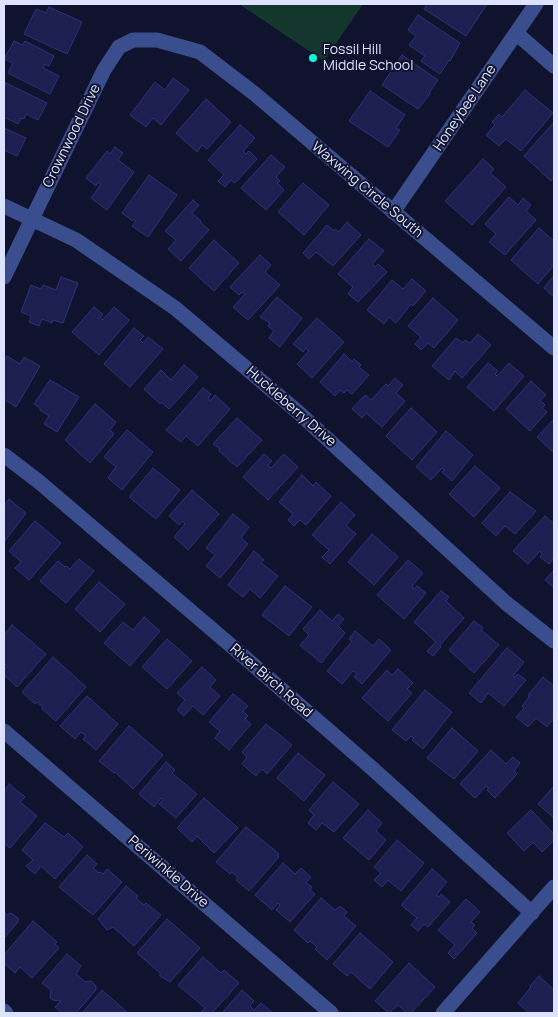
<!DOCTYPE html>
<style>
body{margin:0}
#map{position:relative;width:558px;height:1017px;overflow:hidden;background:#10132d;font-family:Manrope,sans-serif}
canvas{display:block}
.frame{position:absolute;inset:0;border:5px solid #dce2ff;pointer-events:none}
</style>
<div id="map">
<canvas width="558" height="1017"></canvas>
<div class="frame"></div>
</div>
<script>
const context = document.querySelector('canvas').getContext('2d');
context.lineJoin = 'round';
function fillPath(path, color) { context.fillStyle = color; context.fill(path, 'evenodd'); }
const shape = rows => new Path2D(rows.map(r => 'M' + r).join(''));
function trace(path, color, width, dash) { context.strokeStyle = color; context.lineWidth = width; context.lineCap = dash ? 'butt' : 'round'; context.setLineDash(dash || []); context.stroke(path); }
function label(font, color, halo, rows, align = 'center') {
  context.font = font + ' Manrope,sans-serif'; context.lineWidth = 4; context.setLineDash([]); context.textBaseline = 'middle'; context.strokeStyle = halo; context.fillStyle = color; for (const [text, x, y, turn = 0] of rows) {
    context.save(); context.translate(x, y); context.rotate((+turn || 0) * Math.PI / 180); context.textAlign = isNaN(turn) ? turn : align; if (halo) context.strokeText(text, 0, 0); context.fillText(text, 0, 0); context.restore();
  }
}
const green = shape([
 [239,4,363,4,324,61]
]);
const building = shape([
 [427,4,487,4,466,36,424,9,427,4],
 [49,7,82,22,67,54,24,34,36,9,46,13,49,7],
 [418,15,460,43,450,61,449,60,440,74,421,61,425,56,409,45,416,36,408,30,418,15],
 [14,41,23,45,25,41,54,56,49,66,45,64,43,68,59,76,50,94,8,73,13,63,4,59,14,41],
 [402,55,438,80,429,93,430,94,418,109,382,85,402,55],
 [173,78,189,90,161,125,153,118,146,127,130,115,155,82,165,90,173,78],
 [6,83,47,103,38,120,26,114,24,119,21,118,18,124,4,117,4,87,6,83],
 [525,90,553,113,521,151,506,139,499,146,486,135,495,125,492,122,499,114,502,117,525,90],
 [370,91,405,115,396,128,400,130,388,147,349,121,370,91],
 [206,99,231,122,207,149,202,145,197,152,176,133,206,99],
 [554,122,554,177,551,181,524,156,554,122],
 [240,125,255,138,243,151,246,154,249,151,257,159,235,183,231,180,225,187,218,181,224,175,208,160,240,125],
 [4,128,26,138,17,156,4,150,4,128],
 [115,147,123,153,118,160,134,172,107,210,91,198,101,184,98,182,96,186,86,178,107,151,110,154,115,147],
 [271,155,285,167,276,177,280,181,277,183,284,190,266,210,241,188,271,155],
 [483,159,494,169,490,173,506,187,472,225,445,201,483,159],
 [149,175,177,195,148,237,132,226,136,221,134,219,133,221,122,213,149,175],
 [303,183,329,205,304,235,278,212,303,183],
 [509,197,518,205,523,198,531,205,526,211,536,220,505,255,489,242,496,234,485,224,509,197],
 [193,200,199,205,192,213,201,221,200,222,209,230,181,261,168,249,176,240,165,231,193,200],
 [347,222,361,235,333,266,316,252,309,259,303,253,327,225,334,231,335,229,339,232,347,222],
 [539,228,554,241,554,265,538,284,511,260,539,228],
 [369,239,384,251,372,264,375,267,378,264,387,272,358,302,348,294,353,287,338,274,369,239],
 [214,240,239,263,214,291,189,268,214,240],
 [260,255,271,265,265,272,280,285,248,320,233,307,245,294,242,292,239,295,230,287,260,255],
 [554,275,554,297,544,288,554,275],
 [61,277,78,283,63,323,53,320,52,323,42,319,39,326,29,322,31,316,21,312,31,285,41,289,43,285,56,290,61,277],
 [412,279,426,291,413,306,411,304,396,323,389,317,384,324,367,310,392,280,403,289,412,279],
 [277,297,302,318,280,347,269,338,274,331,268,326,270,323,260,317,277,297],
 [433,298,458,320,434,348,428,343,421,350,415,344,421,337,408,326,433,298],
 [94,307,103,314,100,318,103,320,114,307,129,320,99,355,72,332,94,307],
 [317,318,344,342,312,378,297,364,309,351,306,348,303,352,293,344,317,318],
 [134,328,144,336,140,340,143,343,148,337,163,349,130,387,104,364,134,328],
 [478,334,491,345,462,378,455,371,449,380,432,366,456,338,463,343,465,340,470,343,478,334],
 [344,354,352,362,354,359,361,365,359,367,369,375,352,394,347,390,344,393,340,390,335,396,320,382,344,354],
 [7,356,20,364,24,357,40,366,16,407,4,399,4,362,7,356],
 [488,363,498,371,495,374,497,376,509,363,524,376,494,411,467,387,488,363],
 [184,365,198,377,169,409,161,402,160,404,144,389,161,370,171,380,184,365],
 [395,378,403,385,396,393,405,401,382,427,366,413,362,418,352,409,365,395,371,400,386,384,388,386,395,378],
 [50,380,79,397,57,432,44,424,49,416,40,410,40,408,34,404,50,380],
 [531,381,546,395,540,400,545,405,542,408,547,412,530,431,506,409,531,381],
 [203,388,211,394,208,398,210,401,215,395,230,409,198,446,186,436,181,442,166,430,203,388],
 [95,404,116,422,110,430,114,434,90,463,65,440,95,404],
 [411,408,437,432,412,460,386,436,411,408],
 [237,418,262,440,237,467,219,451,220,449,213,444,237,418],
 [554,419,554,453,537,437,554,419],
 [127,430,153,452,122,490,108,478,116,467,104,457,127,430],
 [446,431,473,455,452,481,442,472,445,470,442,468,431,480,416,467,446,431],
 [264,454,272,461,268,465,271,468,284,454,298,467,268,500,243,477,264,454],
 [475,466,500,488,474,517,449,494,475,466],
 [153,468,180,490,156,519,129,497,153,468],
 [302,475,313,486,316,482,331,496,306,525,300,520,294,526,288,520,293,514,279,502,302,475],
 [192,490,219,514,188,550,174,537,185,524,182,521,179,525,169,516,192,490],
 [510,492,536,511,515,534,505,526,496,536,482,523,510,492],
 [9,499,26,513,4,542,4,506,9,499],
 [341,502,355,515,346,525,356,534,330,564,322,557,329,550,312,535,341,502],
 [233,514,249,527,241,538,248,544,220,578,206,566,215,555,206,548,233,514],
 [545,516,554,524,554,558,549,564,540,557,542,554,540,551,528,564,513,551,545,516],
 [35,521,61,543,29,580,15,568,21,562,9,551,35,521],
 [372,534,398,557,374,585,348,562,372,534],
 [254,551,264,560,261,563,278,576,260,598,250,589,243,597,228,585,254,551],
 [79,559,94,571,66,603,40,581,58,561,65,567,66,566,70,569,79,559],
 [408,560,423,573,412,586,414,589,417,586,426,593,404,619,377,595,408,560],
 [554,570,554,588,545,580,554,570],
 [99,582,125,604,100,632,75,609,99,582],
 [285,586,312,607,289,636,262,615,285,586],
 [441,591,449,597,446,601,464,618,440,645,441,647,433,656,427,651,436,642,414,622,441,591],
 [320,610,332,621,338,614,344,619,338,626,345,633,321,663,300,645,309,635,303,629,320,610],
 [144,617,160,631,130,666,104,643,123,622,133,630,144,617],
 [474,621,483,628,481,630,499,645,474,673,449,650,474,621],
 [12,625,46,654,17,687,4,675,4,670,7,666,4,663,4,635,12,625],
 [355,631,373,646,379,639,391,650,362,684,354,677,357,674,353,671,342,684,327,671,352,641,349,639,355,631],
 [167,639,192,661,167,689,142,667,167,639],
 [507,648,524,662,513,676,515,677,518,674,526,680,504,706,488,693,481,703,469,693,507,648],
 [53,657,86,687,56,721,42,709,43,707,37,702,35,704,22,692,53,657],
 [202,667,216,680,210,687,220,696,203,715,193,706,184,716,177,710,185,700,177,693,202,667],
 [398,669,413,683,407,689,412,693,388,721,362,698,387,670,392,675,398,669],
 [543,677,554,686,554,718,547,727,536,718,528,727,516,717,524,708,522,706,529,697,528,695,543,677],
 [425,690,452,712,423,749,412,740,414,738,411,736,406,741,392,730,425,690],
 [233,694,248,706,243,711,248,716,245,719,251,724,229,750,215,738,220,731,209,722,233,694],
 [87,696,118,724,96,750,83,739,86,736,81,732,75,739,60,726,87,696],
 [266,724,292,745,267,774,262,769,256,776,242,764,247,757,242,752,266,724],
 [129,726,163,755,133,789,115,772,114,773,99,761,129,726],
 [452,728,478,751,454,779,427,758,452,728],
 [491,750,506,764,513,757,520,763,514,771,517,774,495,798,487,790,489,788,486,786,475,798,460,784,491,750],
 [298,753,325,775,304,801,277,778,298,753],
 [166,762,175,770,172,773,197,794,176,818,159,804,163,800,161,798,154,807,139,794,166,762],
 [333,782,359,804,334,832,322,823,316,830,308,823,314,815,309,810,333,782],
 [9,784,25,797,20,802,37,816,10,848,4,843,4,791,9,784],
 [554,786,554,818,538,804,554,786],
 [204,798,238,828,214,853,197,836,192,842,177,828,204,798],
 [368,810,382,823,376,831,386,840,369,860,343,838,368,810],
 [531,810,554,834,554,840,542,852,533,842,524,851,507,833,531,810],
 [45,823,64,837,68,833,83,847,55,879,41,866,35,874,26,866,33,860,22,850,45,823],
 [246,827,279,854,278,856,279,857,249,891,236,880,238,877,232,872,230,874,216,862,246,827],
 [397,840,424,863,401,891,388,880,382,887,374,880,381,873,374,867,397,840],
 [87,855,97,864,93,868,99,873,100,872,103,874,107,869,122,882,93,915,59,887,87,855],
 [283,863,295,874,301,868,311,877,306,883,312,887,310,890,315,894,290,922,276,910,280,905,278,903,272,910,255,895,283,863],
 [432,869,447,882,436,895,439,897,441,894,450,902,428,927,424,924,418,931,411,925,417,918,401,905,432,869],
 [126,886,138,896,136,898,144,905,146,903,161,915,134,946,113,927,107,930,98,919,126,886],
 [321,898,335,910,340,906,347,912,344,916,356,926,327,960,315,949,317,947,310,941,308,943,294,930,321,898],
 [466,899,480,912,471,922,475,925,472,928,477,933,454,959,448,953,455,945,438,930,466,899],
 [4,912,7,915,11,913,18,918,18,922,4,938,4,912],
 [167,919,200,948,170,982,160,976,160,973,137,953,167,919],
 [33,921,57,942,55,944,59,948,32,978,20,967,15,973,4,963,4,955,33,921],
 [360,933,393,962,370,989,351,972,347,976,333,964,360,933],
 [67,954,81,966,76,974,85,982,91,981,96,986,96,990,76,1013,62,1013,55,1007,61,1001,53,1000,50,998,51,990,42,983,67,954],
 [203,957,221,973,224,970,239,983,212,1013,204,1013,202,1011,205,1008,178,985,203,957],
 [409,963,435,987,411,1013,407,1013,398,1005,389,1013,375,1001,409,963],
 [539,976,554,990,554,1013,529,1013,518,1003,531,987,530,986,539,976],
 [102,990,128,1013,82,1013,102,990],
 [242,990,254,1001,250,1006,254,1010,261,1003,273,1013,222,1013,242,990]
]);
const minor = shape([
 [516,33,554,66],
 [4,206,76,240,175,308,298,412,506,603,554,641],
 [393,212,536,4],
 [4,277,104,70,119,47,133,40,157,40,200,52,255,94,554,348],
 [4,455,38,481,235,649,374,770,532,913],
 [4,731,331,1013],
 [4,1011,6,1013],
 [443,1013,554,887]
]);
const markers = [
 [313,58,5,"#08ffd7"]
];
const poiNames = [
 ["Fossil Hill",323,50],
 ["Middle School",323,66]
];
const streetNames = [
 ["Honeybee Lane",465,108,-56],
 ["Crownwood Drive",72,136,-64],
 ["Waxwing Circle South",367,190,40],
 ["Huckleberry Drive",291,407,41],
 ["River Birch Road",271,681,41],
 ["Periwinkle Drive",168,872,41]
];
fillPath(green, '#13372c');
fillPath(building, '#1c1f4f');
trace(building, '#2d327b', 1);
trace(minor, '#3a4d8d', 15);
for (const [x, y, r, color] of markers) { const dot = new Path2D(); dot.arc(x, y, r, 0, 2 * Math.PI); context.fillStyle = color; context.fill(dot); trace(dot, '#10132d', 2); }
label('14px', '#dce2ff', '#10132d', poiNames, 'left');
label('14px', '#dce2ff', '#10132d', streetNames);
</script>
